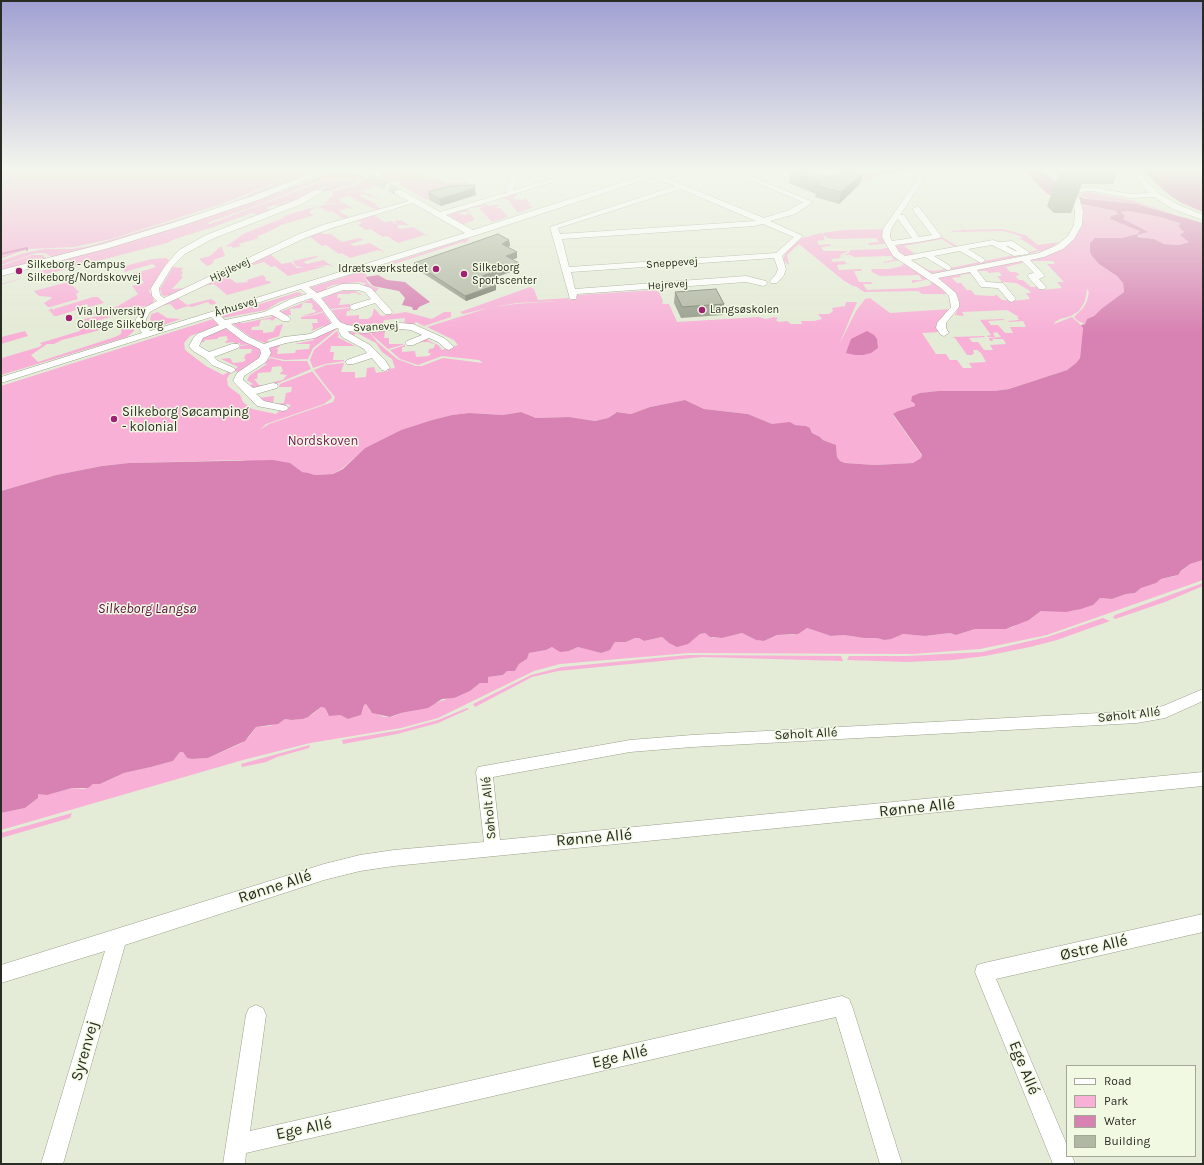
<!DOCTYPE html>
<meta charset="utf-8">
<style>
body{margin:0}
#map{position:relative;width:1204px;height:1165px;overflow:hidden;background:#e4ebd6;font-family:Karla,sans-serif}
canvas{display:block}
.frame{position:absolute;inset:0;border:2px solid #292c24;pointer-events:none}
.legend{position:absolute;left:1066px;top:1065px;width:130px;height:92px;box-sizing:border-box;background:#f2f9e3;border:1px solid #a2a797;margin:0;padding:5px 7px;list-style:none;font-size:12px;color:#292c24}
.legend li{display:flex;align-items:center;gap:8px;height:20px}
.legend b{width:20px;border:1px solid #a2a797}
</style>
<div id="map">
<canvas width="1204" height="1165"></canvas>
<div class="frame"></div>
<ul class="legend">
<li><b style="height:5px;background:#fff"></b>Road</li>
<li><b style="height:11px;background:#f8b0d7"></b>Park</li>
<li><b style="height:11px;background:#d882b3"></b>Water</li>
<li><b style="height:11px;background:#b0b7a2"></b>Building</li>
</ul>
</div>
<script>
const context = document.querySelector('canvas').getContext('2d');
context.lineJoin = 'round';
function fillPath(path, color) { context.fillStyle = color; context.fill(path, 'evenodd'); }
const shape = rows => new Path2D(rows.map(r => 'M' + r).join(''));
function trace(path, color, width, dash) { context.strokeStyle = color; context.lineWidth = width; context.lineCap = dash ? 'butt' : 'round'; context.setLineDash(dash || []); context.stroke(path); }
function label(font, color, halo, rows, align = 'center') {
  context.font = font + ' Karla,sans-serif'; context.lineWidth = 3; context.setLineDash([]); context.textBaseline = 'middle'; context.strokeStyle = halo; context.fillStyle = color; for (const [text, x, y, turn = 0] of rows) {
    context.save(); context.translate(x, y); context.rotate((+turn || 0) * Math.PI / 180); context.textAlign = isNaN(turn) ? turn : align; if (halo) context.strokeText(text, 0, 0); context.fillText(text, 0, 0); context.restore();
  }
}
const green = shape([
 [1,170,319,170,276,188,221,207,300,173,222,204,111,239,74,247,29,249,16,253,1,259],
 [384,170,423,170,424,178,441,180,445,183,468,182,472,191,450,193,426,200,400,185,400,183,398,180,394,183,380,176],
 [873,170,917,170,875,176,862,182,858,177],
 [334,171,349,172,366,178,356,180,334,179,313,183,261,204,207,223,210,224,226,218,320,182,334,180,358,182,331,191,320,191,328,186,324,186,318,190,312,191,310,192,311,193,281,206,274,205,266,208,272,211,250,220,248,218,257,215,252,213,216,226,175,239,167,243,28,279,26,277,1,285,1,284,26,277,26,275,60,266,55,261,188,222,284,190],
 [375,177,391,183,372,187,361,192,369,194,383,201,363,194,360,196,377,204,375,205,382,209,376,210,348,196,339,199,342,203,324,204,333,195,331,192,359,184,361,181],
 [1087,192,1131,200,1176,214,1136,204,1090,200,1081,196,1082,193],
 [515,194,518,195,514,197,515,199,522,200,526,198,531,204,529,205,534,207,518,213,507,199,500,199],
 [344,203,353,208,350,209,347,208,339,211,351,218,344,219,331,211,328,212,322,208,317,209,323,205],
 [486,204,489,206,497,204,499,206,495,208,500,208,508,217,492,222,479,208,487,206,471,208],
 [320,205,310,211,310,214,314,214,312,216,281,225,266,233,257,236,259,238,239,244,241,246,233,248,231,246,225,247,245,233,283,218,284,216],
 [1085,205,1116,211,1118,214,1112,216,1111,220,1136,228,1140,231,1138,234,1121,238,1099,238,1092,256,1104,267,1117,276,1123,283,1124,292,1101,309,1094,316,1087,319,1085,324,1078,321,1074,317,1083,308,1087,301,1089,292,1087,289,1085,301,1079,311,1071,316,1060,319,1055,322,1054,324,1072,317,1083,327,1080,358,1076,363,1067,370,1009,389,994,391,938,391,921,393,912,396,911,401,915,404,915,406,898,411,893,415,922,456,921,458,913,463,875,465,845,463,840,461,837,457,836,445,823,440,820,437,812,433,811,429,806,426,772,424,748,414,704,409,685,400,650,407,631,414,619,412,615,413,608,418,595,421,569,417,536,418,521,412,503,415,469,413,452,415,432,420,401,430,365,448,343,468,333,474,315,475,242,460,129,463,102,466,56,475,1,491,1,386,213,319,219,325,190,336,184,343,185,350,206,366,223,375,238,367,221,359,230,358,233,363,243,362,246,360,244,358,246,354,251,353,252,349,239,349,240,346,252,344,261,349,262,357,239,372,234,371,229,375,227,379,228,386,240,395,243,402,252,409,276,414,280,410,285,411,291,405,287,404,283,406,264,402,258,398,274,396,273,404,284,403,286,393,291,392,292,387,279,387,280,384,311,372,312,371,331,395,332,398,324,404,266,424,260,430,269,424,333,402,335,397,325,385,314,370,326,365,344,363,341,372,355,372,355,378,366,377,367,368,374,367,376,373,388,371,388,369,395,368,392,359,382,352,376,343,357,333,352,336,346,332,370,333,377,342,397,359,416,366,422,366,443,358,483,363,479,360,442,356,418,365,400,359,390,350,405,345,405,347,402,347,402,352,415,351,416,357,429,356,431,353,428,353,429,349,434,348,435,344,428,342,419,342,427,338,431,338,427,340,438,345,442,350,458,345,454,340,427,327,488,308,515,304,557,301,517,303,488,308,463,314,460,312,530,287,534,289,538,300,569,298,569,300,577,299,577,295,655,290,659,292,663,301,662,304,669,304,677,322,759,317,766,319,774,317,778,318,776,320,779,322,787,321,791,324,802,324,801,321,814,321,822,319,818,314,829,314,833,311,832,308,845,306,846,302,857,302,839,345,856,311,865,299,870,298,890,313,951,309,939,332,922,333,936,354,946,354,950,360,957,360,963,368,972,368,969,363,986,362,981,353,977,350,973,350,974,353,972,355,967,355,955,338,952,337,984,336,985,337,969,338,972,342,978,342,984,350,993,350,990,345,1006,344,1003,339,992,339,993,341,990,341,989,338,1001,337,997,332,993,333,995,337,988,337,987,336,991,335,980,320,977,320,1003,319,1004,320,988,321,991,325,998,325,1005,333,1013,333,1010,327,1026,327,1023,321,1009,322,1008,321,1019,320,1017,317,1019,317,1007,310,962,312,964,316,955,315,960,304,958,297,953,291,938,279,938,278,971,272,974,273,960,275,961,277,952,278,957,283,961,283,967,290,971,290,975,295,993,296,997,295,1002,300,1011,300,1012,301,1030,299,1026,293,1031,293,1029,290,1016,283,1002,282,997,276,1002,276,999,272,989,273,987,271,978,271,978,269,1020,261,1026,262,1006,267,1010,272,1016,272,1020,275,1015,276,1019,280,1023,280,1031,287,1038,287,1042,290,1062,288,1057,282,1064,282,1047,264,1055,264,1053,261,1031,261,1030,260,1054,253,1069,244,1077,234,1082,224,1080,206],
 [213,209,140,234,53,258,45,253,36,253,1,265,1,261,24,253,45,249,71,249,90,246],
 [467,209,470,212,461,212,458,214,465,215,470,213,475,220,463,224,448,215],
 [1128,211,1160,217,1179,223,1178,227,1183,230,1183,234,1189,242,1179,245,1164,244,1154,239,1137,236,1138,234,1147,233,1123,219,1125,216,1121,212],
 [374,215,384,222,393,221,392,222,398,225,394,221,401,220,409,225,399,225,397,227,400,229,413,227,431,238,425,235,398,243,387,236,383,237,370,229,366,230,358,225,362,223,357,220],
 [954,219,965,230,1003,229,1025,235,1038,245,1059,242,1049,249,1024,255,1021,254,1038,250,1021,239,1014,239,1023,238,1018,235,1003,231,952,232,951,231,964,230],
 [883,229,885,244,869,245,868,243,879,242,876,238,836,239,827,238,822,233,845,230],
 [321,232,323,234,331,234,342,242,360,238,364,240,350,244,354,246,370,243,385,252,378,250,350,258,342,253,339,254,326,245,322,246,309,236],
 [821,233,824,236,824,240,817,241,819,245,830,244,831,246,821,247,824,251,848,251,847,252,841,254,840,258,831,259,833,262,844,261,847,264,837,265,839,270,861,269,862,271,854,271,859,282,871,282,873,284,863,284,867,290,916,288,932,285,930,283,933,282,947,294,922,294,918,291,864,292,857,287,851,285,843,280,799,244,787,255,789,265,783,260,786,251,802,238],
 [942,237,959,247,956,248,942,239,904,246,917,255,905,257,898,251,895,246],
 [465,239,470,239,465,243,463,242,394,264,395,266,392,267,387,264],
 [220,247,222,247,225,256,213,260,214,262,212,263,212,264,207,266,199,259,210,256],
 [883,248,888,248,891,252,900,260,884,263,883,262,894,260,891,256,854,257,851,255,844,255,841,257,841,256,849,253,850,250,884,249],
 [275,252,271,255,282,264,291,262,297,268,305,268,298,267,300,266,296,266,293,261,316,256,318,257,303,262,307,264,323,260,334,267,328,265,310,267,327,266,288,276,275,266,271,267,264,262,254,265,252,264,256,262,256,261],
 [1019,254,1022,256,931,274,909,260,925,256,927,257,912,260,928,270,935,271],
 [32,255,43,255,47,260,1,270,1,266],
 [166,258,169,260,149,291,154,299,153,303,149,306,130,307,82,317,118,306,138,294,132,286,144,283,141,279,137,278,139,278,137,275,133,274,156,267,153,264,124,272,125,266,152,259],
 [905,264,929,279,912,283,912,280,922,280,919,275,880,276,872,272,871,269,889,269,903,266,901,265],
 [173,267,183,268,181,271,183,272,181,276,183,277,172,289,187,288,170,295,165,296,162,295,160,289],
 [363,271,367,276,364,277,370,285,373,287,379,288,376,292,373,292,363,286,366,283,358,282,333,285,326,288,329,290,317,295,309,288],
 [230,273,231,273,227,276,236,283,248,282,247,280,263,275,266,278,265,280,267,281,270,281,271,283,227,295,214,284,205,286,209,284,208,283],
 [72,281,72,285,79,292,76,294,78,299,50,307,48,307,44,303,52,298,51,297,39,296,34,291],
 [344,291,355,291,362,295,360,295,356,293,351,293,350,294,338,294,337,298,341,298,339,305,350,304,350,307,331,309,322,299,334,293],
 [298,292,303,294,279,302,266,310,223,318,222,316],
 [93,297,98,297,104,303,89,307,87,304,75,308,76,310,57,316,54,316,50,311,48,311,52,308,54,311,54,309],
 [178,298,187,305,211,299,217,303,211,305,208,302,192,307,188,306,176,310,170,304,160,306],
 [308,298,310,298,317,303,323,311,312,315,301,316,316,312,315,310,312,309,313,306,311,303,303,303,301,308,290,309,291,315,285,315,280,312,310,300],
 [139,307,147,307,138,314,131,311,93,322,100,330,62,340,54,344,47,344,31,355,38,362,115,337,121,334,122,327,133,326,134,331,127,337,1,375,1,356,2,358,39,347,42,345,40,343,80,331,77,325,84,323,84,319],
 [350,308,350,311,347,311,346,316,359,315,359,319,368,319,372,316,374,308,381,316,406,312,432,319,444,312,451,312,451,317,424,326,416,322,413,325,404,324,405,318,384,320,382,326,356,328,340,323,332,310],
 [158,312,167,318,181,319,160,326,152,326,150,321,151,314],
 [323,312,332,325,326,328,323,326,311,331,313,328,312,323,318,323,317,319,301,319,301,317,315,315],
 [271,315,278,316,272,321,270,319,261,320,259,326,252,327,251,330,263,330,263,333,273,332,276,326,283,324,279,336,267,340,270,343,268,344,252,338,230,322,240,320,240,323,244,323,272,317],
 [335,327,337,329,313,348,308,359,285,360,270,357,270,348,281,344,278,348,275,348,278,349,277,354,295,353,296,350,309,349,310,344,295,344,314,340,313,338],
 [225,328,252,344,240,345,240,343,235,344,234,342,225,343,226,341,229,339,227,339,227,336,219,337,217,339,205,340,204,342,197,343,201,337],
 [394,330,385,331,384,338,389,338,389,344,405,344,388,349,372,335,372,331],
 [25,331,28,336,1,344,1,337],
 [337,331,339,336,337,337,355,346,331,346,330,352,334,352,333,360,344,360,344,361,325,364,313,368,310,360,314,350],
 [270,358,283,361,307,361,311,369,276,384,273,382,283,380,287,375,280,374,281,372,283,371,281,366,272,367,271,372,258,373,257,379,254,379,259,385,264,386,256,388,249,386,253,384,247,380,250,375,267,364,264,363],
 [1203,560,1203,580,1047,635,980,649,913,654,689,653,560,664,534,671,438,718,401,728,310,743,243,760,1,830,1,813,25,808,38,798,38,794,50,794,72,788,84,789,95,783,100,784,124,773,151,767,173,761,180,752,183,752,187,758,192,759,208,758,240,744,249,737,256,727,270,726,280,722,285,719,291,720,303,719,313,714,321,707,325,708,328,715,340,715,348,719,361,715,364,705,366,704,370,711,384,717,392,717,401,713,412,711,470,691,480,683,488,683,488,677,503,675,507,671,515,671,519,664,527,659,529,653,546,650,552,647,569,651,578,647,583,648,601,653,613,646,615,642,626,642,635,638,639,638,644,641,662,637,669,643,695,638,700,634,705,633,713,638,722,638,742,633,756,640,764,641,777,635,793,635,807,628,831,636,844,635,864,638,877,638,884,640,903,634,926,636,950,633,956,635,975,629,1006,629,1013,627,1017,624,1032,618,1041,611,1072,611,1090,606,1100,598,1112,599,1126,594,1135,593,1141,588,1161,579,1176,576,1190,564],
 [1203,583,1203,586,1165,602,1115,619,1113,617,1115,615],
 [1103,618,1110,621,1057,640,1030,647,985,656,953,660,907,662,847,660,849,656,907,656,982,652,1047,637],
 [687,655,841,656,843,661,702,657,558,671,532,677,475,707,473,704,531,675,562,667],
 [467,708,469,709,438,723,397,734,343,744,342,740,401,730,438,720],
 [310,745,309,748,277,757,266,762,242,767,241,764],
 [72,813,70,818,1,838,1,833]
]);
const water = shape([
 [1024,170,1042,170,1062,188,1085,199,1136,204,1203,223,1203,560,1190,564,1181,571,1178,575,1161,579,1156,583,1141,588,1135,593,1126,594,1112,599,1100,598,1093,605,1081,609,1066,612,1041,611,1029,620,1006,629,975,629,956,635,950,633,925,636,903,634,891,639,884,640,877,638,864,638,844,635,831,636,807,628,798,634,777,635,764,641,756,640,742,633,722,638,710,637,705,633,700,634,688,644,677,647,669,643,662,637,644,641,639,638,635,638,626,642,615,642,610,650,601,653,578,647,569,651,560,652,552,647,546,650,529,653,527,659,519,664,515,671,507,671,503,675,488,677,488,683,480,683,470,691,454,698,442,699,428,708,401,713,390,717,372,713,366,704,364,705,361,715,348,719,340,715,329,716,325,708,321,707,308,717,303,719,291,720,285,719,278,724,256,727,245,741,208,758,192,759,187,758,183,752,180,752,173,761,151,767,124,773,100,784,93,784,88,788,72,788,47,795,38,794,38,798,25,808,1,813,1,491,56,475,102,466,129,463,273,460,290,463,302,472,308,473,315,475,333,474,343,469,365,448,401,430,432,420,452,415,469,413,503,415,521,412,536,418,569,417,595,421,608,418,617,412,631,414,650,407,685,400,704,409,748,414,772,424,790,422,795,425,806,426,810,428,812,433,820,437,823,440,836,445,837,457,840,461,845,463,875,465,913,463,921,458,922,455,893,414,898,411,915,406,915,404,911,401,912,396,920,393,938,391,994,391,1009,389,1067,370,1076,363,1080,358,1083,328,1081,325,1085,324,1087,319,1094,316,1101,309,1124,292,1123,283,1117,276,1099,264,1092,256,1090,252,1090,243,1095,238,1121,238,1138,234,1140,231,1110,219,1111,216,1118,214,1116,211,1071,202,1047,194],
 [1128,211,1160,217,1179,223,1180,224,1178,226,1184,232,1180,235,1189,242,1179,245,1164,244,1154,239,1138,237,1137,235,1148,232,1123,219,1125,216,1121,212],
 [1142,170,1203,170,1203,212,1182,203,1169,195],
 [378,275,387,280,405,282,430,302,419,307,417,310,413,310,412,307,402,305,405,298,399,291,373,286,365,277],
 [867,331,874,335,877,339,878,348,871,353,863,355,855,355,846,353,851,339]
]);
const stream = shape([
 [1,254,27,248,27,250]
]);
const minorTunnel = shape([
 [368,177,398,192]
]);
const minor = shape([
 [320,170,329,170,261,199,181,226,109,248,1,276,1,270,103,244,175,222,255,195,320,170],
 [347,170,356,170,371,177,366,178,347,170],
 [508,170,514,170,517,181,513,189,514,190,581,170,592,170,446,215,473,230,660,170,670,170,659,175,764,218,789,210,803,202,735,174,734,173,735,170,741,170,741,172,813,202,795,214,770,221,803,236,782,256,786,269,784,275,777,283,771,283,770,281,776,274,778,269,774,258,571,272,575,289,746,276,766,281,767,283,766,285,763,286,746,282,577,294,576,299,570,299,550,227,675,186,653,177,486,232,309,287,317,293,342,284,359,284,371,288,391,310,392,312,391,314,385,314,375,303,354,310,351,309,350,307,351,305,371,299,365,292,358,290,343,290,321,298,340,322,347,325,364,327,400,323,413,324,444,338,454,347,449,350,446,349,438,342,429,338,413,345,407,345,405,343,407,341,422,335,411,330,400,329,364,333,348,331,349,333,370,345,385,360,390,368,385,371,382,370,372,358,353,364,347,364,345,362,347,360,367,353,364,349,342,337,338,330,339,329,337,328,315,338,286,343,269,348,271,353,266,362,244,376,243,380,253,388,273,383,277,384,278,386,277,388,256,394,264,401,287,406,288,408,287,410,283,411,257,406,233,381,237,373,259,358,261,353,260,349,243,341,226,328,203,338,199,346,209,352,232,344,238,344,240,346,238,348,214,357,218,361,234,368,236,370,231,373,212,365,205,358,193,351,189,346,194,337,197,334,219,325,211,317,1,383,1,377,142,333,136,324,136,319,144,308,157,301,152,296,151,288,165,266,179,250,206,235,296,200,315,190,321,190,322,192,302,204,212,239,185,254,172,267,159,288,160,295,164,298,299,234,326,224,409,201,395,194,395,190,401,190,440,212,508,192,505,190,511,181,508,170],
 [681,189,756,221,560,234,558,228,681,189],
 [413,203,465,233,150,331,146,324,146,319,150,312,159,307,305,238,332,228,413,203],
 [763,224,794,237,776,253,569,267,562,239,754,226,763,224],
 [301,289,307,294,291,299,264,312,225,320,219,315,301,289],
 [312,298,320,306,332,323,310,334,284,337,264,344,249,337,231,324,272,315,283,321,289,321,291,319,289,317,279,311,297,303,312,298],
 [916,170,922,170,924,175,923,180,900,215,904,215,919,237,932,235,912,209,916,207,919,207,941,236,940,238,918,242,895,245,899,252,905,256,993,240,999,242,1012,241,1029,252,1028,254,1014,256,992,245,968,249,984,259,985,261,981,263,960,251,934,256,950,266,951,268,950,270,947,270,925,257,911,260,932,274,1039,253,1057,245,1068,236,1074,225,1075,211,1070,193,1075,188,1092,187,1130,194,1149,193,1130,170,1137,170,1158,193,1179,205,1203,215,1203,220,1173,209,1154,197,1130,198,1092,191,1080,192,1078,194,1083,211,1082,225,1074,239,1063,249,1044,257,1030,260,1045,276,1039,279,1046,287,1045,289,1039,289,1029,278,1028,276,1029,274,1034,273,1022,261,977,270,986,282,1003,283,1016,299,1012,302,1009,301,998,288,981,287,970,272,938,278,956,293,959,302,959,307,946,323,946,328,949,333,944,336,941,335,936,328,937,323,951,307,949,296,941,288,893,256,882,237,883,229,917,180,918,175,916,170],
 [898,218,898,219,912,238,892,241,890,237,891,229,898,218],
 [1006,246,1008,246,1017,251,1015,251,1006,246],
 [1203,689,1203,701,1165,718,1137,723,692,747,630,752,493,777,500,840,1203,772,1203,786,394,866,360,871,324,880,125,945,63,1164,41,1164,105,951,1,983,1,965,324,864,360,855,394,850,484,842,476,772,478,767,630,740,692,735,1137,711,1163,706,1203,689],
 [1203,914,1203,932,996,979,1067,1145,1067,1156,1072,1156,1075,1164,1053,1164,975,972,977,965,984,963,1203,914],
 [842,996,849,999,852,1006,902,1164,880,1164,836,1017,246,1153,245,1164,223,1164,246,1015,249,1008,256,1005,263,1008,266,1015,250,1131,842,996]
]);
const wall = shape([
 [1052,170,1112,170,1117,174,1113,184,1082,184,1071,213,1054,213,1047,206,1058,175],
 [791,172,828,177,860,184,839,204,815,197,816,194,789,183],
 [428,192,476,195,441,206,429,200],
 [509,240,510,246,507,247,517,252,517,258,512,259,519,269,487,280,496,290,466,301,415,268,414,263],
 [675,292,724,304,723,315,681,318,674,303]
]);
const shadedWall = shape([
 [863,173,860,184,839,204,841,192],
 [475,188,476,195,441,206,440,199],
 [509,240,510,246,502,249,502,244],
 [517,252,517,258,507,261,506,256],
 [519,263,519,269,482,282,482,276],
 [496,285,496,290,466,301,465,296]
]);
const building = shape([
 [792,170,802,170,828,177,844,170,863,173,841,192,817,186,820,183,791,172,792,170],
 [1087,170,1112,170,1117,174,1085,174,1087,170],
 [475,185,475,188,440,199,428,192,450,186,475,185],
 [498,234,509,240,502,244,517,252,506,256,519,263,482,276,496,285,465,296,414,263,498,234],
 [716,289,724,304,682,307,675,292,716,289]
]);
const markers = [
 [436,269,4,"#a12275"],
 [19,271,4,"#a12275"],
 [464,274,4,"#a12275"],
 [702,310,4,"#a12275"],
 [69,318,4,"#a12275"],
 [114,419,4,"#a12275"]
];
const farStreetnames = [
 ["Sneppevej",672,263,-4],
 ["Hjejlevej",230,270,-25],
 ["Hejrevej",668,285,-4],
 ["Århusvej",236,307,-17],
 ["Svanevej",376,327,-3]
];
const farPoinames = [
 ["Silkeborg - Campus",27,265],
 ["Silkeborg/Nordskovvej",27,278],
 ["Silkeborg",472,268],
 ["Sportscenter",472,281],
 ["Idrætsværkstedet",428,269,"right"],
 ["Langsøskolen",710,310],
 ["Via University",77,312],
 ["College Silkeborg",77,325]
];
const poiNames = [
 ["Silkeborg Søcamping",122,412],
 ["- kolonial",122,427]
];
const parkNames = [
 ["Nordskoven",323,441]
];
const streetNames = [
 ["Søholt Allé",1129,715,-6],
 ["Søholt Allé",806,734,-3],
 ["Søholt Allé",489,808,-95]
];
const waterNames = [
 ["Silkeborg Langsø",147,609]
];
const nearStreetnames = [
 ["Rønne Allé",917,808,-6],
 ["Rønne Allé",594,838,-5],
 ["Rønne Allé",275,887,-18],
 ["Østre Allé",1094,948,-13],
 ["Syrenvej",85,1051,-74],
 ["Ege Allé",620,1057,-13],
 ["Ege Allé",1024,1068,68],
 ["Ege Allé",304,1129,-12]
];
fillPath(green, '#f8b0d7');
fillPath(water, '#d882b3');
trace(stream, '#d882b3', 2);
trace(minorTunnel, '#bfc5b2', 8, [8, 4]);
trace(minor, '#9aa08c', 1);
fillPath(minor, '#fff');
fillPath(wall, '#979d8b');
fillPath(shadedWall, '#7b8071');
fillPath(building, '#b0b7a2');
trace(building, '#7b8071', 1);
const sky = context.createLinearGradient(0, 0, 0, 333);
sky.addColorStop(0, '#a1a0d3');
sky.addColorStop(0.51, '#f3f6ed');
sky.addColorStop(1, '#f3f6ed00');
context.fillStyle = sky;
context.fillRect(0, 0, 1204, 333);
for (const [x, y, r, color] of markers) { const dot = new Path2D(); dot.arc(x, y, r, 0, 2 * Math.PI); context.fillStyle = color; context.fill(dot); trace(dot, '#f2f9e3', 1.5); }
label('11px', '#292c24', '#f2f9e3', farStreetnames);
label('11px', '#292c24', '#f2f9e3', farPoinames, 'left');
label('13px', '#292c24', '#f2f9e3', poiNames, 'left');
label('13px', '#7b1358', '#f2f9e3', parkNames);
label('13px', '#292c24', '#f2f9e3', streetNames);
label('italic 14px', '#580a3e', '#f2f9e3', waterNames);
label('16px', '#292c24', '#f2f9e3', nearStreetnames);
</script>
